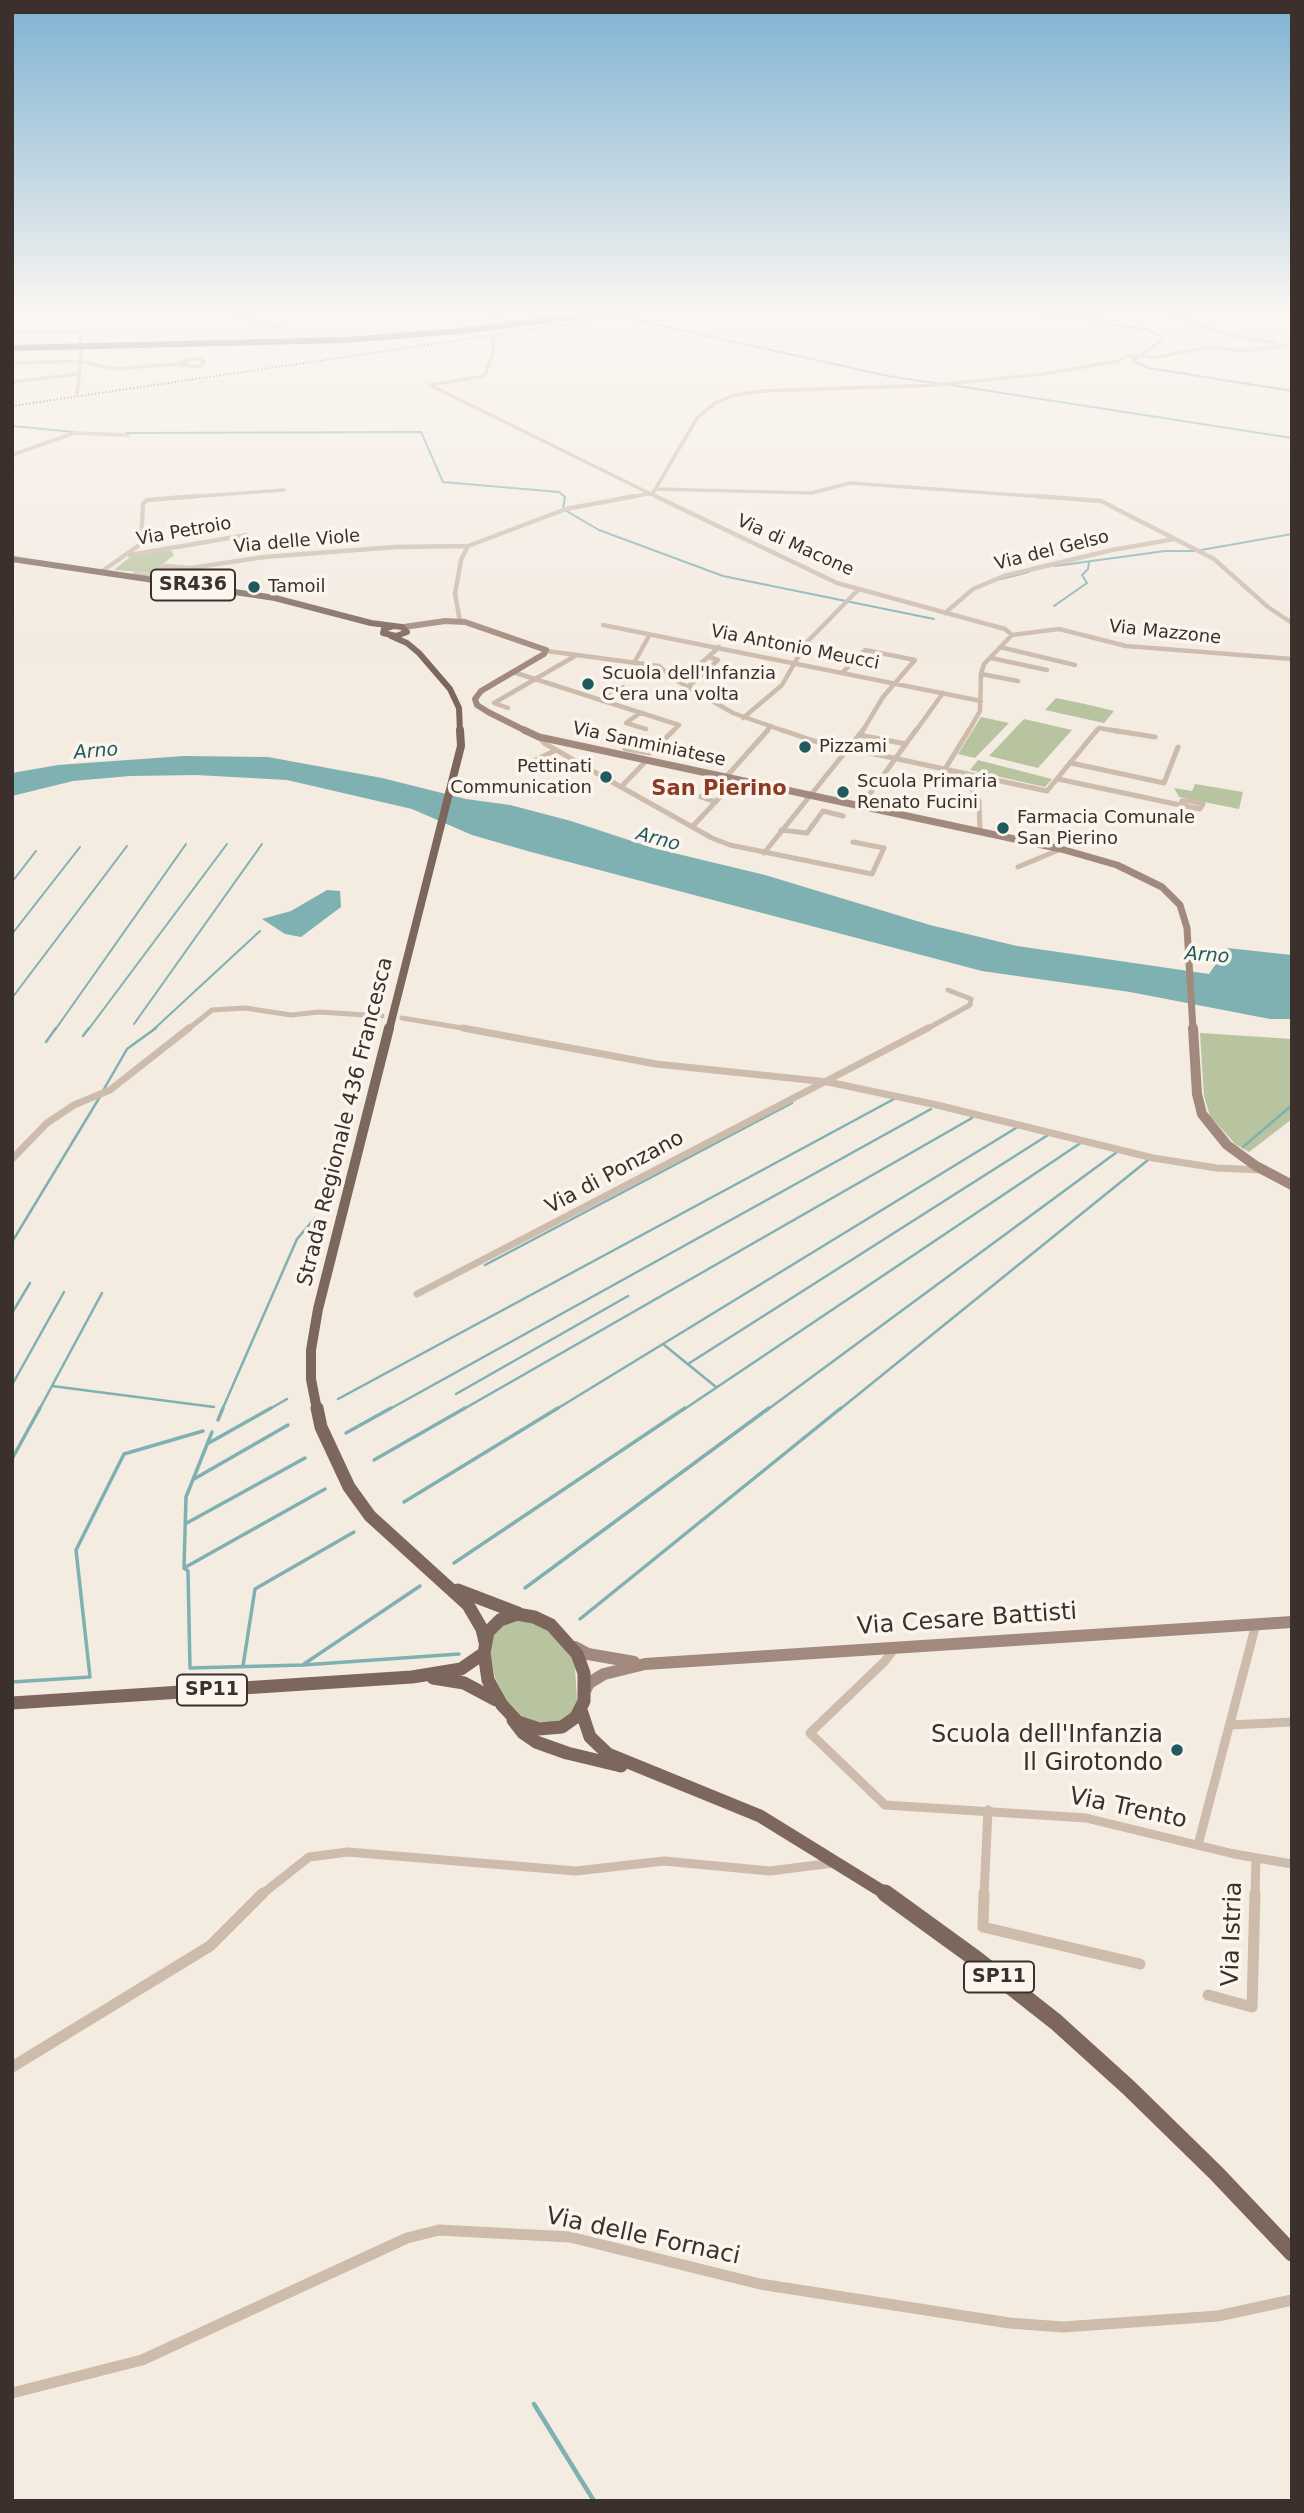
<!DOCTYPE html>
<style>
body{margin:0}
#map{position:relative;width:1304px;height:2513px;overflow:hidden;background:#f4ebe1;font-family:"DejaVu Sans",sans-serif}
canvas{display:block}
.frame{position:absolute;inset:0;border:14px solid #3b302b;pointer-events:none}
</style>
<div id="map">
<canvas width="1304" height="2513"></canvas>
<div class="frame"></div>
</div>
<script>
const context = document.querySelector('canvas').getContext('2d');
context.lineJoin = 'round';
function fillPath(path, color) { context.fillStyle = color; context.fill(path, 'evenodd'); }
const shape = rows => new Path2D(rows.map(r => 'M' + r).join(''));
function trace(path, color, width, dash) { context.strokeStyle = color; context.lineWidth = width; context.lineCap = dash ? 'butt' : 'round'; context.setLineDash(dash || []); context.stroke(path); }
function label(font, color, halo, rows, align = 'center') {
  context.font = font + ' "DejaVu Sans",sans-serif'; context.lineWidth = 7; context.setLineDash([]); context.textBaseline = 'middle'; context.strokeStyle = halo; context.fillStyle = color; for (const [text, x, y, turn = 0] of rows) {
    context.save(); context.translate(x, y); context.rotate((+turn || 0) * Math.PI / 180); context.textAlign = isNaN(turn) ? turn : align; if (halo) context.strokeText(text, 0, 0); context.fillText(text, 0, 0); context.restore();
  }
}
const green = shape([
 [171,550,174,555,152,573,114,570,131,556],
 [1056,698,1085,704,1114,711,1104,723,1045,710],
 [981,717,1009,723,975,758,958,754],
 [1024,719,1072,730,1038,768,989,756],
 [978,760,1052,779,1045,787,970,770],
 [1195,784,1243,792,1239,809,1179,797,1174,788,1192,791],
 [1200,1033,1292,1039,1292,1119,1249,1152,1235,1144,1210,1116,1204,1096],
 [524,1620,547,1629,571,1656,575,1667,577,1700,571,1713,559,1722,533,1722,523,1717,508,1702,495,1678,490,1653,494,1634,499,1628,510,1621]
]);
const water = shape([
 [184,756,268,757,382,778,466,799,510,805,571,821,653,848,765,875,930,925,1017,946,1209,974,1227,948,1292,955,1292,1019,1270,1019,1130,992,982,971,531,852,472,835,412,809,287,780,196,775,130,776,73,781,12,796,12,773,58,765],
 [327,890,340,891,341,907,301,937,285,934,262,919,291,911]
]);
const streamFar3 = shape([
 [607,314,615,316],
 [1038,314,1101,321],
 [1093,314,1108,324,1145,329,1161,336,1163,339,1133,361,1149,368,1292,391],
 [622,317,888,376,941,384],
 [951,385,1292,438],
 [12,426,74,432],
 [126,433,421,432,443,482,559,492,565,497,563,509,599,530,723,576,934,619],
 [1201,550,1292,534],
 [1055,566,1165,551,1194,551],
 [1001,579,1029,572],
 [1054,606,1087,583,1082,575,1088,569,1089,563],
 [12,882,36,851],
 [12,934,80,847],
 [12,998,127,846],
 [134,1024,262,844],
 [55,1030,186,844],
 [88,1030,227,844],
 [153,1030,260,931]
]);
const streamFar2 = shape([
 [83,1036,89,1028],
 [46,1042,56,1028],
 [104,1089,127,1049,156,1028],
 [1243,1147,1292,1105],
 [12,1242,101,1095],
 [485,1265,792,1103],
 [12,1313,30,1283],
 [663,1344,716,1387],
 [688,1364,1048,1135],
 [12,1385,64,1292],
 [52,1386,214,1407],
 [456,1394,628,1296],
 [338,1399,894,1099],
 [39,1410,102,1293],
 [222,1410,297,1239,315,1218],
 [268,1410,287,1399],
 [388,1410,931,1109],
 [462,1410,972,1118],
 [555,1410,1016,1128],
 [683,1410,1082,1142],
 [767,1410,1117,1152],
 [839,1410,1148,1160]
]);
const streamFar1 = shape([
 [218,1420,223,1408],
 [212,1432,186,1497,184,1568,188,1571,190,1668,303,1665,459,1654],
 [346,1433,391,1408],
 [207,1444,271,1408],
 [12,1459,40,1408],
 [374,1460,465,1408],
 [194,1479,288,1425],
 [404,1502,558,1408],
 [185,1524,305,1458],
 [454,1563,685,1408],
 [184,1568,325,1489],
 [525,1588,769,1408],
 [580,1619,841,1408],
 [304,1664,420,1586],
 [243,1666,255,1589,354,1532],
 [12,1682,90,1677,76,1550,124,1454,203,1431]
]);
const stream = shape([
 [534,2404,594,2501]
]);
const streetFar5 = shape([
 [235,314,282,329],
 [1166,314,1233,336,1276,343],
 [493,326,497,314],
 [12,331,80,332,81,361,77,394],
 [493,336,493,353,485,376,430,385,659,498],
 [194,358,204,361,203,364,195,367,177,364,194,358],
 [12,363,81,361,113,369,177,364],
 [12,382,79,374],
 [12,455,74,433,128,435],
 [655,489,812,493,850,483,1060,498],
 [649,494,653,493,697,418,715,403,735,395,762,391,937,385,1043,374,1118,361,1127,356,1157,357,1209,347,1243,351,1292,345],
 [174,498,284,490],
 [626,498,648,494]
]);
const streetFar4 = shape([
 [655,496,837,583,1005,629,1012,635],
 [1035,496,1101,501,1214,559,1268,607,1292,623],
 [130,555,247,535],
 [101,572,141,544,143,504,147,500,198,496],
 [132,577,135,574,151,576,165,566,191,568,264,557,396,547,468,546],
 [945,613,973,589,1004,576,1112,550,1175,539],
 [460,621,455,594,461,560,468,546,566,509,635,496],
 [603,625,981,701],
 [1000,647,1075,665],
 [547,651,659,666,674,679,733,713,787,732],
 [991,658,1047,670],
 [634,663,650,634],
 [706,671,718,660,709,657],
 [513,672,679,725,672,732],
 [843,672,865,650,915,660,883,697,862,732],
 [981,674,1018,681],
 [689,686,706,671,696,668,719,647],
 [602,701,623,687],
 [508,708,494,703,575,656],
 [640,713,626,723,646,729],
 [743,718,782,685,806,643,858,590],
 [766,732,771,726],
 [915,732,943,693],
 [968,732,980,711,981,674,984,664,1012,635,1059,629,1126,646,1292,659],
 [1096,732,1099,728,1121,732]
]);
const streetFar3 = shape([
 [782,730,814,741,1047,791,1097,730],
 [1111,730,1155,737],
 [859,735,906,744],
 [539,737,544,743,605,778,712,838,730,845,872,874,884,848,853,842],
 [625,749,650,753,674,730],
 [1071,763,1164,783,1178,747],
 [522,767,556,750],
 [945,769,969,730],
 [951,772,968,784,979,801,980,831],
 [726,777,768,730],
 [1058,779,1180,805],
 [621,787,647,760],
 [1182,801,1190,801,1203,804,1200,809,1180,805,1182,801],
 [716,802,701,797,721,776],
 [861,806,916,730],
 [692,827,737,779],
 [781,830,807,833,823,811,843,816],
 [764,853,863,730],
 [1018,867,1061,849],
 [402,1018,474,1030],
 [187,1030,212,1010,245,1008,291,1015,319,1012,382,1016],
 [925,1030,970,1005,971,999,948,990]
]);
const streetFar2 = shape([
 [463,1028,656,1064,828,1082,937,1105,1153,1158,1217,1168,1262,1170],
 [12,1159,47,1123,74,1105,110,1090,189,1028],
 [417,1294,928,1028]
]);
const streetFar1 = shape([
 [894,1649,885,1661,810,1733,885,1805,1086,1818,1234,1854,1292,1864],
 [1230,1725,1292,1722],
 [1198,1845,1256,1624],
 [261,1895,309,1857,348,1852,576,1871,664,1861,770,1871,833,1863],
 [984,1895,988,1810],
 [1255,1895,1256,1858]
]);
const street = shape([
 [984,1893,983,1927,1140,1964],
 [1208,1995,1252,2007,1255,1893],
 [12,2067,210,1946,263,1893],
 [12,2393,142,2360,407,2238,439,2230,570,2237,760,2284,1009,2323,1063,2327,1218,2316,1292,2300]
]);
const secondaryFar3 = shape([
 [404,627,445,621,465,622,546,650,544,654,481,691,475,699,477,705,488,712,528,732]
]);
const secondaryFar2 = shape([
 [524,730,539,737,1061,849,1117,865,1162,887,1180,905,1187,928,1193,1030]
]);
const secondaryFar1 = shape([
 [1193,1028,1197,1094,1202,1114,1227,1145,1256,1166,1292,1185]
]);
const secondary = shape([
 [575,1647,588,1654,634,1662],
 [585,1691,589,1683,604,1674,645,1664,1292,1622]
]);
const primaryFar4 = shape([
 [12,559,275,598,371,623,402,627,407,632,396,636,383,633,384,629,394,626],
 [391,636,407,643,419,653,450,689,459,708,460,732]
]);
const primaryFar3 = shape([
 [389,1030,461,746,460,730]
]);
const primaryFar2 = shape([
 [317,1410,311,1379,311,1350,318,1309,389,1028]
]);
const primaryFar1 = shape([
 [317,1408,321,1427,349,1487,370,1516,468,1605,482,1629,485,1642],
 [458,1590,518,1613],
 [517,1614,534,1617,551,1625,577,1654,584,1673,584,1701,576,1717,562,1727,539,1729,518,1722,502,1705,488,1680,484,1653,488,1632,500,1620,517,1614],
 [433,1678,464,1683,496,1700],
 [12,1703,412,1677,461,1669,484,1653],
 [581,1710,590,1737,608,1754,760,1816,888,1895],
 [513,1720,523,1733,536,1742,567,1753,621,1766]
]);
const primary = shape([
 [885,1893,976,1959,1056,2022,1129,2088,1216,2173,1292,2253]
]);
const highway = shape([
 [12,348,346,340,460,331,597,314]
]);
const rail = shape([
 [12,406,637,314]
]);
const markers = [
 [254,587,7,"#1f5a5e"],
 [588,684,7,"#1f5a5e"],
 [805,747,7,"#1f5a5e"],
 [606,777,7,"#1f5a5e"],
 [843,792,7,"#1f5a5e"],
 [1003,828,7,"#1f5a5e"],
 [1177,1750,7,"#1f5a5e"]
];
const farStreetnames = [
 ["Via Petroio",184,532,-10],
 ["Via delle Viole",297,542,-5],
 ["Via di Macone",795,546,24],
 ["Via del Gelso",1052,551,-14],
 ["Via Mazzone",1165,633,6],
 ["Via Antonio Meucci",795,648,11],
 ["Via Sanminiatese",649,745,12]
];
const farPoinames = [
 ["Tamoil",268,587],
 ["Scuola dell'Infanzia",602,674],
 ["C'era una volta",602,695],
 ["Pizzami",819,747],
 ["Pettinati",592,767,"right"],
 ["Communication",592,788,"right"],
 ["Scuola Primaria",857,782],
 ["Renato Fucini",857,803],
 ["Farmacia Comunale",1017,818],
 ["San Pierino",1017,839]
];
const shields = [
 [193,585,84],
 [212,1690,70],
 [999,1977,70]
];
const shieldNames = [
 ["SR436",193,585],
 ["SP11",212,1690],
 ["SP11",999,1977]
];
const farWaternames = [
 ["Arno",96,752,-5],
 ["Arno",658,840,15],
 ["Arno",1207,956,4]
];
const farQuarternames = [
 ["San Pierino",719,790]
];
const streetNames = [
 ["Strada Regionale 436 Francesca",346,1122,-76],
 ["Via di Ponzano",615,1173,-28]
];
const nearStreetnames = [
 ["Via Cesare Battisti",967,1620,-4],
 ["Via Trento",1128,1809,12],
 ["Via Istria",1233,1934,-88],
 ["Via delle Fornaci",643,2237,12]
];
const nearPoinames = [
 ["Scuola dell'Infanzia",1163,1736],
 ["Il Girotondo",1163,1764]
];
fillPath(green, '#b8c4a0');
fillPath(water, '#7fb0b2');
trace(streamFar3, '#7fb0b2', 2);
trace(streamFar2, '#7fb0b2', 2.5);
trace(streamFar1, '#7fb0b2', 3.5);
trace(stream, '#7fb0b2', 4.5);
trace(streetFar5, '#cdbbac', 3.5);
trace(streetFar4, '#cdbbac', 4.5);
trace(streetFar3, '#cdbbac', 5);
trace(streetFar2, '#cdbbac', 7);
trace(streetFar1, '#cdbbac', 9);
trace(street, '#cdbbac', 11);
trace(secondaryFar3, '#a18a7d', 6);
trace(secondaryFar2, '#a18a7d', 7);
trace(secondaryFar1, '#a18a7d', 10);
trace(secondary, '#a18a7d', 12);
trace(primaryFar4, '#7d675c', 6);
trace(primaryFar3, '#7d675c', 8);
trace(primaryFar2, '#7d675c', 10);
trace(primaryFar1, '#7d675c', 13);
trace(primary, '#7d675c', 17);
trace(highway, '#5c4a42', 6);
trace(rail, '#3b302b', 2, [1, 2.5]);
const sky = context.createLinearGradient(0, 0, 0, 666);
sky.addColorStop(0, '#7eb2d2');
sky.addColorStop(0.47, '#faf6f2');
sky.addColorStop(1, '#faf6f200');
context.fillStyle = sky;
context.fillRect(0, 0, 1304, 666);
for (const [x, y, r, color] of markers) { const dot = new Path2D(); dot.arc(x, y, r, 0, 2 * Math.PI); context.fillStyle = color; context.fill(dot); trace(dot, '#fbf5ee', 2.5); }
label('18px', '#3b302b', '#fbf5ee', farStreetnames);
label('18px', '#3b302b', '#fbf5ee', farPoinames, 'left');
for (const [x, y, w] of shields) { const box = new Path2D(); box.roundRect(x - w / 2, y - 15.5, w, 31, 5); context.fillStyle = '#fbf5ee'; context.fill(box); trace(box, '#3b302b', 2); }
label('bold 19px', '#3b302b', null, shieldNames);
label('italic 19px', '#1f5a5e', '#fbf5ee', farWaternames);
label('bold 21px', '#8c3b22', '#fbf5ee', farQuarternames);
label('21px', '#3b302b', '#fbf5ee', streetNames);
label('24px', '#3b302b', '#fbf5ee', nearStreetnames);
label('24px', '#3b302b', '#fbf5ee', nearPoinames, 'right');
</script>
